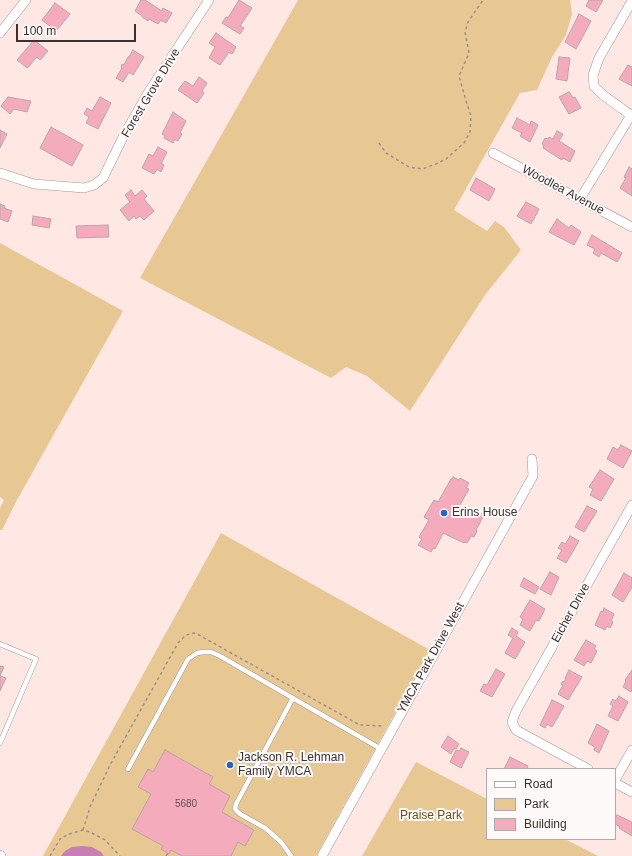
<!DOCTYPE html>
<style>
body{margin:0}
#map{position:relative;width:632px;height:856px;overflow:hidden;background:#ffe8e4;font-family:Arial,sans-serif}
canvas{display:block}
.legend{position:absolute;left:486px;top:768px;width:130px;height:72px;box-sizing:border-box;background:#fefaf9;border:1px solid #b0aaa9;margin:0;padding:5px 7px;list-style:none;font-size:12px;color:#3a3130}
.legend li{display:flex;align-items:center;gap:8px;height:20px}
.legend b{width:20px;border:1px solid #b0aaa9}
.scale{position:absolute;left:16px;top:24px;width:120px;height:18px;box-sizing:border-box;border:2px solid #3a3130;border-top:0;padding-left:5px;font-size:12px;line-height:14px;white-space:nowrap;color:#3a3130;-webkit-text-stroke:3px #fefaf9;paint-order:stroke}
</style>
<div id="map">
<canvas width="632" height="856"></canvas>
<ul class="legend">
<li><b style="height:5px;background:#fff"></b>Road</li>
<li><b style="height:11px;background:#e7c893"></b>Park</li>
<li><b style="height:11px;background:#f4abbc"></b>Building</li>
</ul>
<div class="scale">100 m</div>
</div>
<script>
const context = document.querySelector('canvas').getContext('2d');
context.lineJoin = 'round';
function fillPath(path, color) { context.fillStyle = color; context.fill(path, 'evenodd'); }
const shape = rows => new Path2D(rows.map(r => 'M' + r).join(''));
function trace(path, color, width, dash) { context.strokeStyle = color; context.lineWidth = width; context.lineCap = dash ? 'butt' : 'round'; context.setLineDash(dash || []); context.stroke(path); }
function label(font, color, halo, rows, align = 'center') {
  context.font = font + ' Arial,sans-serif'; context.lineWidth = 4; context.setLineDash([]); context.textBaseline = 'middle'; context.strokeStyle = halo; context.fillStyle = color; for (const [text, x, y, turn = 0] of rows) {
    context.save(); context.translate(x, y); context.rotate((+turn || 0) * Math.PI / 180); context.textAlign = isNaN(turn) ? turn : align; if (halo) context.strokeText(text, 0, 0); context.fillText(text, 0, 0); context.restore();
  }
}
const green = shape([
 [298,0,570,0,572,14,566,35,552,57,537,90,520,93,454,210,487,231,495,221,504,227,521,250,485,295,410,411,367,376,346,367,331,378,140,278],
 [0,243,123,311,17,500,2,530,0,530,0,508,4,500,0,497],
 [221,533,430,650,316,856,43,856],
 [416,762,487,799,487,839,565,839,598,856,362,856]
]);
const water = shape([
 [82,846,92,847,101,852,104,856,61,856,65,851,72,847]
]);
const building = shape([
 [141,0,145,0,162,11,163,8,172,13,166,23,161,20,158,24,149,19,148,21,142,17,142,16,135,11,141,0],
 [239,0,252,8,240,26,244,28,240,34,222,23,226,17,228,18,239,0],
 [589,0,603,0,596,12,586,6,589,0],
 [55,3,70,14,56,31,42,20,55,3],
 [579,14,591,21,576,49,565,42,579,14],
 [216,33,236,47,232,54,229,52,220,65,209,58,215,47,209,43,216,33],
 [34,40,48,51,40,60,37,57,27,68,17,60,34,40],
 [133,50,144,57,133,75,129,72,123,82,116,78,122,68,121,67,122,64,124,65,128,57,129,57,133,50],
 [559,57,570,58,567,81,556,79,559,57],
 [628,65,632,67,632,86,619,79,628,65],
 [199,77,207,83,202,91,204,93,197,103,178,90,185,81,193,86,199,77],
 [569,92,573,98,575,97,581,108,569,114,559,97,569,92],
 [8,97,31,101,27,112,14,109,10,114,1,106,8,97],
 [100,97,111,103,98,129,86,123,89,117,84,114,87,108,92,111,100,97],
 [173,112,186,121,180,133,182,134,178,141,175,139,173,143,164,138,165,136,162,134,173,112],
 [517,118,530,125,531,121,538,125,530,142,520,136,522,133,512,128,517,118],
 [51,127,83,145,72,166,40,148,51,127],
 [0,130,7,134,0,148,0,130],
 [557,131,563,134,559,141,575,151,570,162,563,158,562,160,543,148,544,145,542,144,545,138,548,139,549,137,553,139,557,131],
 [158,147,167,152,161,164,164,165,161,172,157,169,154,174,142,168,149,154,153,156,158,147],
 [629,167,632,169,632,196,620,188,626,178,624,177,629,167],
 [476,178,495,189,489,201,470,190,476,178],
 [131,190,135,196,142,190,147,196,144,199,154,211,144,220,140,216,136,219,134,216,129,221,120,210,130,202,125,195,131,190],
 [526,202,539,209,531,224,517,216,526,202],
 [0,204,5,206,4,208,12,211,8,222,0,219,0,204],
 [33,216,51,219,49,228,32,225,33,216],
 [557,219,566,226,569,228,571,225,581,232,574,245,549,232,557,219],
 [108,225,109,237,77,238,76,226,108,225],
 [592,235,622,253,617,262,601,253,599,257,593,253,595,249,587,245,592,235],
 [621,445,632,451,623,468,607,459,613,447,618,450,621,445],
 [600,470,614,479,601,501,590,495,593,489,589,487,600,470],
 [453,477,459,480,460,478,469,483,466,488,469,489,457,510,467,515,471,508,484,515,476,530,477,531,474,537,471,536,467,543,465,542,464,543,443,533,435,549,433,548,431,552,418,545,422,539,419,537,429,520,424,517,434,500,438,502,451,479,452,479,453,477],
 [587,506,597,511,584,532,575,527,587,506],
 [570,536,579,541,566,563,557,558,562,550,558,548,562,542,565,544,566,543,570,536],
 [550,572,559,577,551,595,540,589,550,572],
 [624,573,632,578,632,587,623,602,612,595,624,573],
 [524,578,539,587,535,594,520,586,524,578],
 [530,600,545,609,539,621,536,620,530,631,520,625,523,619,520,617,530,600],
 [604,608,614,614,611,621,613,622,610,628,607,626,605,630,595,625,601,611,603,612,604,608],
 [512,628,518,632,516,636,525,642,515,659,505,653,513,638,508,635,512,628],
 [586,640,596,646,594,649,597,651,591,663,587,661,584,666,574,660,586,640],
 [0,666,4,667,0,676,6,678,0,691,0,666],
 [496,669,505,674,492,697,480,691,484,684,487,685,496,669],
 [569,670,582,677,568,700,558,694,563,685,561,684,563,681,564,682,566,679,565,678,569,670],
 [632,670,632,689,631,692,623,687,626,681,625,680,632,670],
 [619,696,628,702,618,721,608,716,613,706,610,704,613,699,616,701,619,696],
 [552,700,564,706,552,727,547,724,545,728,540,725,552,700],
 [597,724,609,731,599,753,594,750,595,747,588,743,597,724],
 [448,736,459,744,456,749,454,748,451,754,441,747,448,736],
 [461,748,469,752,461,768,450,762,456,750,459,751,461,748],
 [165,750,213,777,209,784,230,796,222,812,254,830,245,846,238,842,231,856,182,856,171,850,169,854,161,849,163,846,132,829,151,794,138,787,148,769,153,772,165,750],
 [510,757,528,766,527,769,504,769,510,757],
 [617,815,632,822,632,836,619,828,620,827,615,824,615,819,617,815]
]);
const path = shape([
 [379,143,386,153,409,167,422,169,436,164,446,159,464,143,470,132,471,116,466,101,459,76,469,53,465,32,468,22,483,0],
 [83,830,90,807,110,765,178,643,186,635,194,633,199,635,358,724,361,725,384,726],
 [50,856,60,839,69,834,83,830,90,832,105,840,120,856],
 [166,856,168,853]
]);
const lane = shape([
 [0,644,36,659,0,743],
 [128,769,188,659,197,653,204,652,211,652,220,656,381,749],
 [291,856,281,842,272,834,265,828,240,814,235,809,236,804,293,698]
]);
const street = shape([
 [632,1,599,58,593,75,594,86,603,95,632,116],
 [0,33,26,0],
 [493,153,632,227],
 [0,173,34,184,84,188,94,185,103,178,123,137,148,93,209,0],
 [580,199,631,115],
 [588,769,516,730,512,722,516,711,632,505],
 [615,780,632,750],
 [615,783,632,792],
 [0,855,1,856],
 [322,856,533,476,532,459]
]);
const markers = [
 [444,513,4,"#2363d0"],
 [230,765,4,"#2363d0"]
];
const numberNames = [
 ["5680",186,804]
];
const streetNames = [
 ["Forest Grove Drive",151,93,-59],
 ["Woodlea Avenue",563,190,28],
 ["Eicher Drive",571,613,-61],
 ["YMCA Park Drive West",431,658,-61]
];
const poiNames = [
 ["Erins House",452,513],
 ["Jackson R. Lehman",238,758],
 ["Family YMCA",238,772]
];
const parkNames = [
 ["Praise Park",431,816]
];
fillPath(green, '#e7c893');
fillPath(water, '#c77fb3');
fillPath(building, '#f4abbc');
trace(building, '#baa5a9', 1);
trace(lane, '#a89390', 5.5);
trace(street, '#a89390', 10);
trace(path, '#9f8f8c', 1.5, [3, 3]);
trace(lane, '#fff', 4.5);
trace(street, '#fff', 9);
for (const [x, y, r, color] of markers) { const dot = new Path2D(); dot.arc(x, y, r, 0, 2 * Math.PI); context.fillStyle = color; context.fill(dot); trace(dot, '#fefaf9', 1.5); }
label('10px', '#685053', null, numberNames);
label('12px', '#3a3130', '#fefaf9', streetNames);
label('12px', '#3a3130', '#fefaf9', poiNames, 'left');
label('12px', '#6e5013', '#fefaf9', parkNames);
</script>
